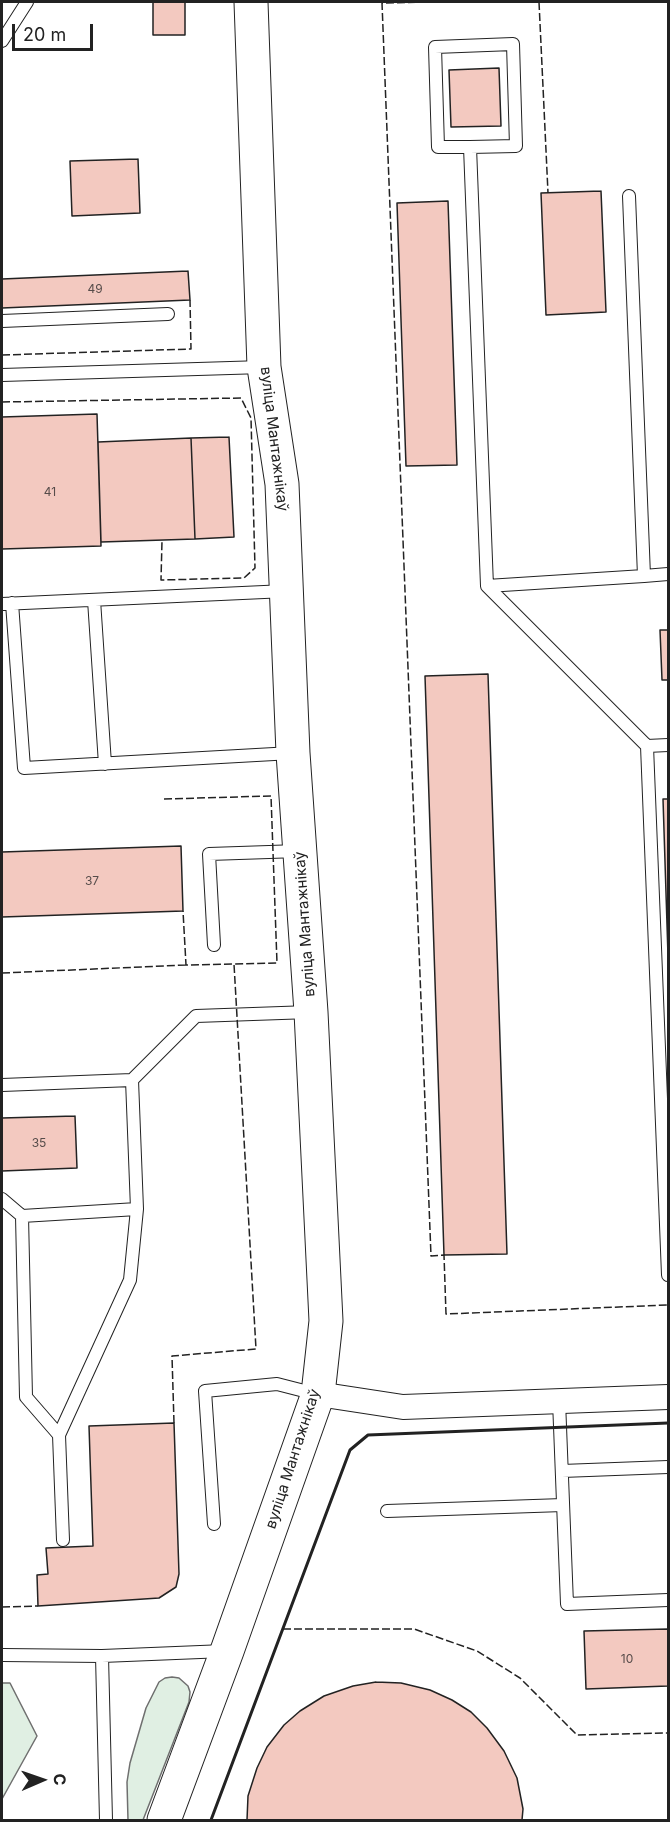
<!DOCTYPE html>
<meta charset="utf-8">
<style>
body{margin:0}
#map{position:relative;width:670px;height:1822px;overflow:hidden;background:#fff;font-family:Inter,sans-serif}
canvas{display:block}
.frame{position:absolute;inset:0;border:3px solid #222;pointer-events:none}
.north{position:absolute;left:12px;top:1750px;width:60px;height:60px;-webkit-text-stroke:4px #fff;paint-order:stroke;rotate:88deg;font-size:16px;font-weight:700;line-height:24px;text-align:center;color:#222}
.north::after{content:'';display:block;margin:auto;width:21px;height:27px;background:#222;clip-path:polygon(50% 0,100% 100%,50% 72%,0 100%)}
.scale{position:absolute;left:12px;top:24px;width:81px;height:27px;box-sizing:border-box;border:3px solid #222;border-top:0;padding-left:8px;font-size:18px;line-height:21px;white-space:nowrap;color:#222;-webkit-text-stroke:4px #fff;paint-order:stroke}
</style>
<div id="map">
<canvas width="670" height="1822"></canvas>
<div class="frame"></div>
<div class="north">С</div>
<div class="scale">20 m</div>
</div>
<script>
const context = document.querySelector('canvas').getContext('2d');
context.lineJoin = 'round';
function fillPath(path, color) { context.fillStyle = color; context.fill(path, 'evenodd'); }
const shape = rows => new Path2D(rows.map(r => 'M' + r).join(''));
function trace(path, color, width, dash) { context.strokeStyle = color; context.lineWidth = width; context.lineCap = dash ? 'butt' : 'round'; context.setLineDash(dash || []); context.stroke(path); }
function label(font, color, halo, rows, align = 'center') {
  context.font = font + ' Inter,sans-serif'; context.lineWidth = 4.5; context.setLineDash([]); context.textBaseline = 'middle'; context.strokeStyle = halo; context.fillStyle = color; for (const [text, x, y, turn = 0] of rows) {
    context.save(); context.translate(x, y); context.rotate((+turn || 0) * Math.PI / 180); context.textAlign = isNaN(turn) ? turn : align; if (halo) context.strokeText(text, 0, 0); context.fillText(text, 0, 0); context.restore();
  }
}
const green = shape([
 [172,1677,179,1678,188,1686,190,1692,189,1702,143,1820,128,1820,127,1782,130,1763,146,1708,159,1682,165,1678,172,1677],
 [2,1683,10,1683,37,1736,2,1799,2,1683]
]);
const building = shape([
 [153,2,185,2,185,35,153,35,153,2],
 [499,68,501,126,451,127,449,70,499,68],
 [138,159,140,213,72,216,70,161,138,159],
 [601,191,606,312,546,315,541,193,601,191],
 [448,201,457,465,406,466,397,203,448,201],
 [188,271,190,300,2,308,2,279,188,271],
 [97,414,101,546,2,549,2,417,97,414],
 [229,437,234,537,195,539,191,438,229,437],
 [191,438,195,539,101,542,98,442,191,438],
 [660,630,668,630,668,680,662,680,660,630],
 [488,674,507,1254,444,1255,425,676,488,674],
 [663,799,668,799,668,956,663,799],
 [181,846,183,911,2,917,2,852,181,846],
 [75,1116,77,1168,2,1171,2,1118,75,1116],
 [174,1423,179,1574,176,1587,159,1598,38,1606,37,1575,48,1574,46,1548,93,1546,89,1426,174,1423],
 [668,1629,668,1686,586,1689,584,1631,668,1629],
 [376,1682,401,1683,430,1690,452,1700,471,1712,487,1728,504,1751,517,1778,523,1809,522,1820,247,1820,248,1796,257,1768,267,1747,284,1725,300,1711,324,1696,353,1686,376,1682]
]);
const lane = shape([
 [2,41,27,2],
 [470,147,438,147,435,47,513,44,516,146,470,147,487,586,647,746,668,1275],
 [2,321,168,314],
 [2,375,263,367],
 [644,576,668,574],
 [487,586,644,576,629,196],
 [94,600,105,764],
 [12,603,24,768,292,753],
 [2,604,286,591],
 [647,746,668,745],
 [214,945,209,854,299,851],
 [132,1080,196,1016,310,1012],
 [2,1085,132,1080,137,1209,130,1280,59,1435,63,1540],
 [2,1199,22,1216,26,1397,59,1435],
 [22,1216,137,1209],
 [559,1401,567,1604,668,1600],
 [562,1471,668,1467],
 [387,1511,563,1505],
 [214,1524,205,1391,277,1384,316,1394],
 [2,1655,102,1656,225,1651],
 [102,1656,106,1820]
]);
const street = shape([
 [318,1394,403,1407,668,1397]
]);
const secondary = shape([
 [164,1820,227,1651,318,1394,326,1321,311,1012,293,753,282,484,264,367,251,2]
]);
const fence = shape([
 [427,2,382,3,431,1256,444,1255,446,1314,668,1305],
 [539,2,548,193],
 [2,355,191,349,190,300],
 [2,402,241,398,251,418,255,568,244,578,161,580,162,541],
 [164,799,271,796,277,963,234,964],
 [2,973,186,965],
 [174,1423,172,1356,256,1349,234,964,186,965,183,911],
 [2,1607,38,1606],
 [283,1629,414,1629,477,1651,520,1678,577,1735,668,1733]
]);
const wall = shape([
 [211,1820,350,1450,368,1435,668,1423]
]);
const numberNames = [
 ["49",95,289],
 ["41",50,492],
 ["37",92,881],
 ["35",39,1143],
 ["10",627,1659]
];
const streetNames = [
 ["вуліца Мантажнікаў",274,439,83],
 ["вуліца Мантажнікаў",305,924,-94],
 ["вуліца Мантажнікаў",293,1459,-72]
];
fillPath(green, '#e0efe3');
trace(green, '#6f6f6f', 1.5);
fillPath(building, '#f3c9c0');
trace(building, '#222', 1.5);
trace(lane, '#222', 14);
trace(street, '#222', 26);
trace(secondary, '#222', 35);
trace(lane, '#fff', 12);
trace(street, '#fff', 24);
trace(secondary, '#fff', 33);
trace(fence, '#222', 1.5, [8, 3]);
trace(wall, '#222', 3);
label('12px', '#564c4a', null, numberNames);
label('15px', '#222', '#fff', streetNames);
</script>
